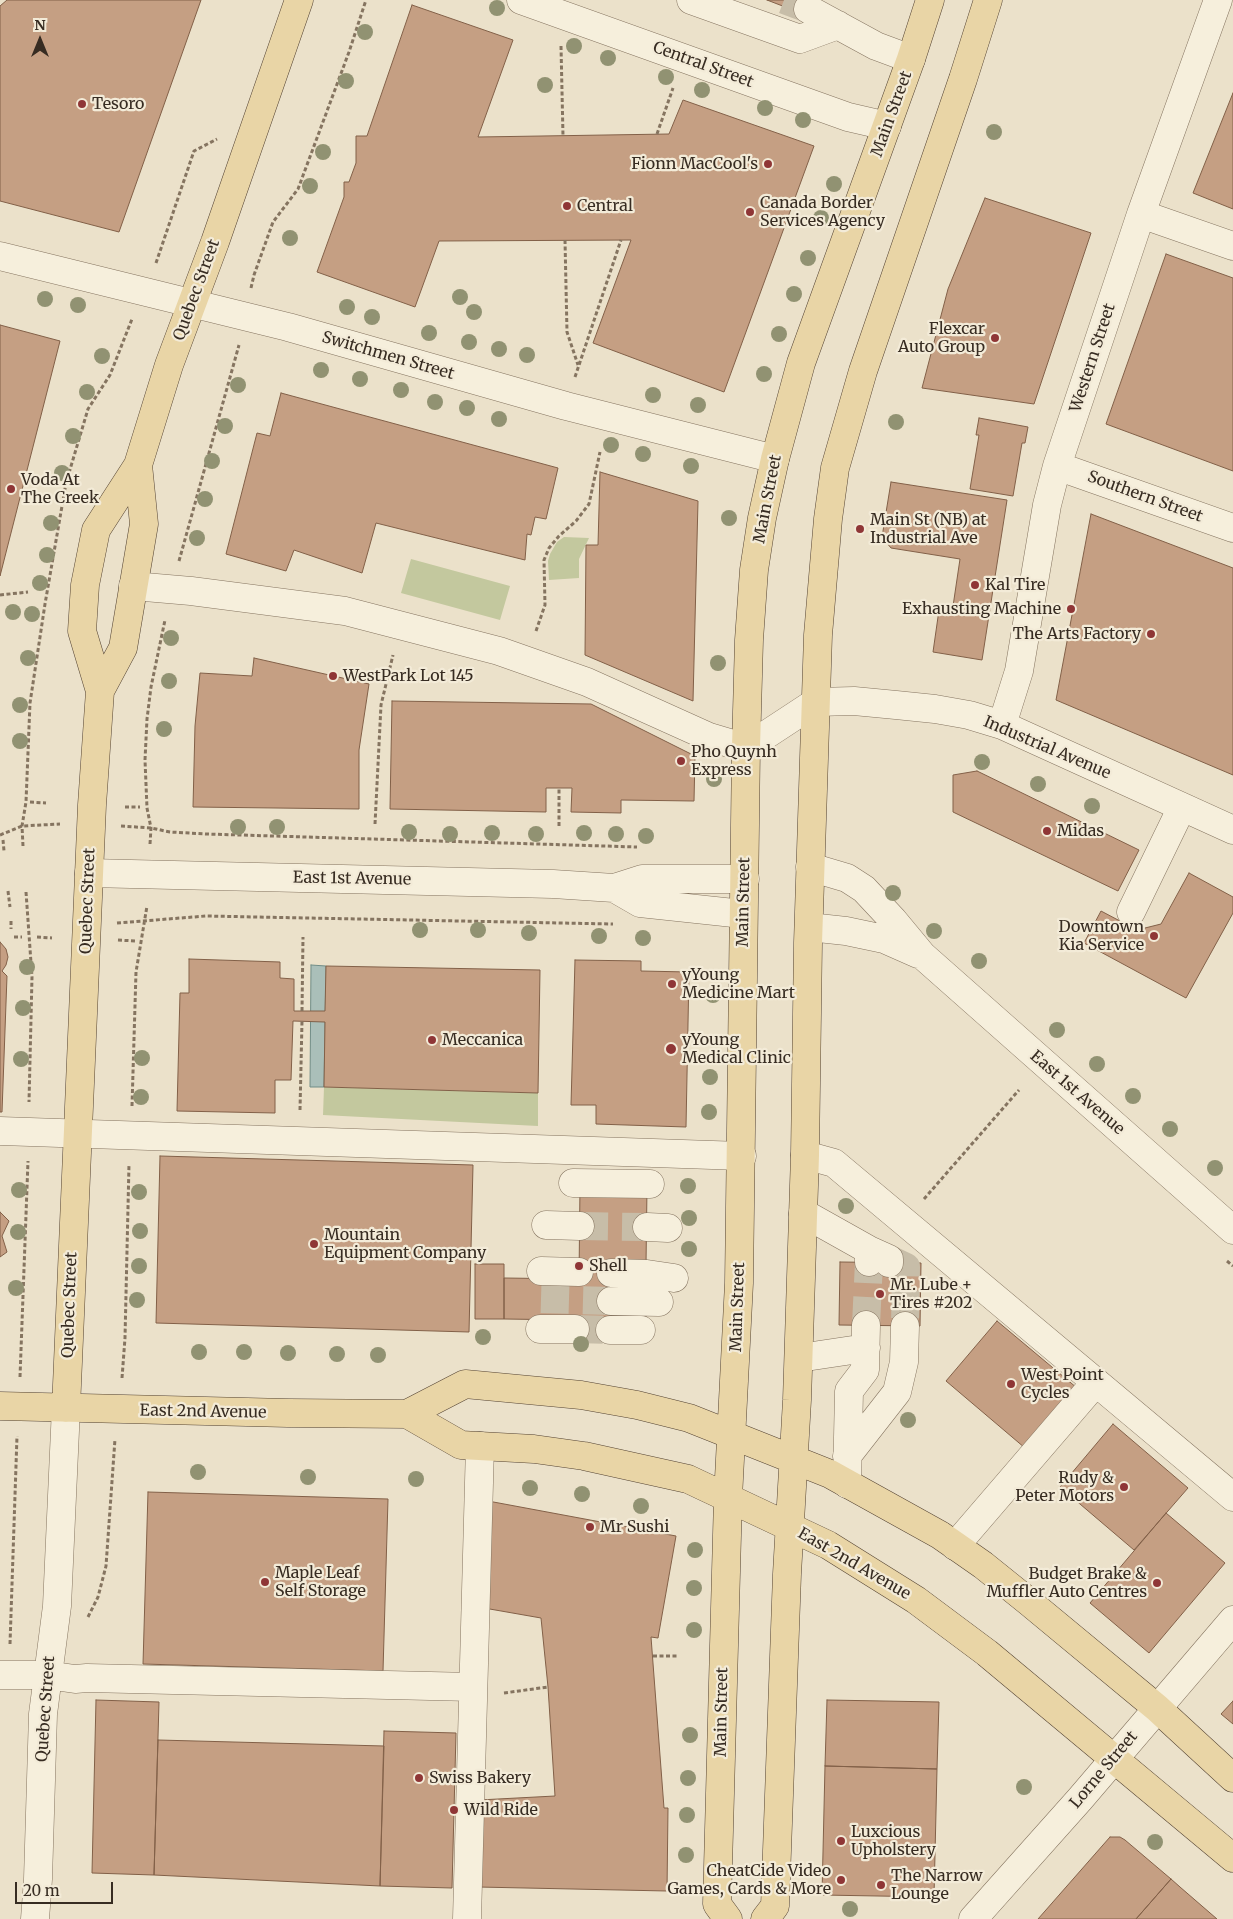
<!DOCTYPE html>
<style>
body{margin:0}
#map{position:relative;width:1233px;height:1919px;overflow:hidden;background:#ebe1ca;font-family:Merriweather,serif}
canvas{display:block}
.north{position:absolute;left:15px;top:15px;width:50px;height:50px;-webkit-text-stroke:4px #f3ebd8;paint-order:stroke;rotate:0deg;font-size:14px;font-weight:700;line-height:20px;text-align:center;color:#372c22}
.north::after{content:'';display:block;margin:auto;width:18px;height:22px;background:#372c22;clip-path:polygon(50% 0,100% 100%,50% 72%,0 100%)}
.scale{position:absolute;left:15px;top:1882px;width:98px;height:22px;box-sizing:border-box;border:2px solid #372c22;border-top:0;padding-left:6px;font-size:15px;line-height:18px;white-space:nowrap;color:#372c22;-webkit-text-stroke:4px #f3ebd8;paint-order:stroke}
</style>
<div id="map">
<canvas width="1233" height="1919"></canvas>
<div class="north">N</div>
<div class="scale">20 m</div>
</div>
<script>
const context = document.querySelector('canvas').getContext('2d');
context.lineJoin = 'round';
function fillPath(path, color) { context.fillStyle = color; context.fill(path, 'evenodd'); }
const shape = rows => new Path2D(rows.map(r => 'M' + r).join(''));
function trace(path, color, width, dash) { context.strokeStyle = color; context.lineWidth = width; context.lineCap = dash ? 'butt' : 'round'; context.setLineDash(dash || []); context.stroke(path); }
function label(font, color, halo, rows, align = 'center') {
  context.font = font + ' Merriweather,serif'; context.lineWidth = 4.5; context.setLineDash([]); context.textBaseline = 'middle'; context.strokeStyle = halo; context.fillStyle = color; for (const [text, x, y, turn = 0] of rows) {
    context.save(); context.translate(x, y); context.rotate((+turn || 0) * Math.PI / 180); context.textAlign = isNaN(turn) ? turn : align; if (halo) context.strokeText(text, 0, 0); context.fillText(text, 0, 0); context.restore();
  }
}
const green = shape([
 [564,537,589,538,579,559,579,578,549,580,548,561,550,554,557,542],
 [411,559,510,586,500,620,401,593],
 [324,1087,538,1093,538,1126,323,1115]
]);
const water = shape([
 [311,965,326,966,324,1087,310,1087,311,965]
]);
const building = shape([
 [7,0,201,0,119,232,0,201,0,6,7,0],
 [767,0,811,0,806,15,767,0],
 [412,5,513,40,478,137,669,134,683,100,814,146,724,392,593,343,631,240,439,241,415,307,317,272,344,197,344,182,349,182,356,163,356,136,367,136,412,5],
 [1233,93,1233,209,1193,193,1233,93],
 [985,198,1091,233,1034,404,922,388,948,289,985,198],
 [1166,254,1233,278,1233,471,1106,424,1166,254],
 [0,325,60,341,0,576,0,325],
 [281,393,558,468,546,519,535,517,531,535,527,534,525,560,376,523,362,573,294,550,286,571,226,554,257,433,270,436,281,393],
 [979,418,1028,427,1025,443,1022,443,1013,496,970,489,979,435,976,435,979,418],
 [600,472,698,501,693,701,585,655,586,545,598,545,600,472],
 [891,482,1007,500,982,660,933,652,939,610,952,613,960,559,891,548,882,537,891,482],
 [1091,514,1233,568,1233,775,1056,700,1091,514],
 [254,658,369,684,359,750,359,809,193,807,195,726,200,673,252,676,254,658],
 [392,701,591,704,695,756,694,801,621,800,621,813,571,812,572,788,546,788,546,812,390,809,392,701],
 [977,771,1139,850,1118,891,953,812,953,775,977,771],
 [1189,873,1233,897,1233,913,1186,998,1084,943,1101,911,1137,930,1161,924,1189,873],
 [0,942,6,949,8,957,6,965,2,971,7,976,2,1112,0,1112,0,942],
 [189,959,280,962,280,978,294,979,294,1011,325,1011,326,966,540,970,538,1093,324,1087,325,1022,293,1021,291,1080,275,1080,275,1113,177,1111,180,993,189,993,189,959],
 [575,960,641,961,641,971,689,972,686,1127,596,1124,596,1105,571,1105,575,960],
 [160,1156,473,1165,469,1332,156,1323,160,1156],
 [580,1186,647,1187,646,1265,611,1264,610,1338,575,1338,575,1320,504,1319,504,1278,579,1279,580,1186],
 [0,1212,9,1221,2,1236,7,1252,0,1257,0,1212],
 [840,1262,921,1263,920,1326,839,1325,840,1262],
 [475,1264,504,1264,504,1319,475,1319,475,1264],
 [997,1321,1077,1388,1025,1448,946,1381,997,1321],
 [1113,1424,1188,1488,1134,1550,1060,1487,1113,1424],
 [148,1492,388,1499,383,1671,143,1664,148,1492],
 [488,1501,676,1536,658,1638,651,1637,664,1808,668,1808,667,1891,478,1887,479,1800,555,1796,548,1687,541,1618,484,1608,488,1501],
 [1166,1513,1225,1563,1149,1653,1090,1603,1166,1513],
 [96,1700,159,1702,154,1875,92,1873,96,1700],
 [827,1700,939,1702,937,1769,825,1766,827,1700],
 [1233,1701,1233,1724,1221,1714,1233,1701],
 [384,1731,456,1733,452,1888,380,1886,384,1731],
 [158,1740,384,1746,380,1886,154,1875,158,1740],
 [825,1766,937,1769,934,1897,822,1895,825,1766],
 [1110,1837,1120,1837,1125,1840,1171,1879,1136,1919,1038,1919,1110,1837],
 [1171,1879,1180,1887,1217,1919,1136,1919,1171,1879]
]);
const minorTunnel = shape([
 [784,0,808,9],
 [580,1226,647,1227],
 [889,1259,906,1267,905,1326],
 [541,1299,611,1301],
 [866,1325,869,1262],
 [575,1329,610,1330]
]);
const path = shape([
 [561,46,563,136],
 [657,134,673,88],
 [565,240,567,332,578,365],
 [156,263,194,151,217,139],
 [251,288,254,275,273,222,298,189,349,52,366,0],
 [575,377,621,240],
 [179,561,239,345],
 [0,595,28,592],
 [536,631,545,605,544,560,549,548,559,536,576,521,589,504,600,452],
 [30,802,46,803],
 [125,807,140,807],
 [375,824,381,705,393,655],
 [121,826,151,828,170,832,207,834,637,847],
 [559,826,559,788],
 [0,835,22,826,60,824],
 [3,840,4,851],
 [150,844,151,828,147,808,145,760,147,719,151,687,165,620],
 [23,846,22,826,26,802,30,703,45,604,66,483,88,409,110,375,132,319],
 [8,891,10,907],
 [26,892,32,977,29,1102],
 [11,921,11,929],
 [117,923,206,916,613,924],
 [14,937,22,937],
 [37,937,52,938],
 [118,940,135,941],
 [302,1011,303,937],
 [132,1106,136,972,147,906],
 [300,1110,302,1021],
 [924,1199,1019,1090],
 [1227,1261,1233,1266],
 [20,1377,28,1161],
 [122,1378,125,1338,129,1164],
 [88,1617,98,1597,106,1566,115,1439],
 [10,1644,17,1436],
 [653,1656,678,1656],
 [504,1693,548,1687]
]);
const minor = shape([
 [521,0,848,117,887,126],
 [691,0,800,39,838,25],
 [808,9,876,46,911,59],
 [1141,214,1233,246],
 [0,256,288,327,566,406,775,459],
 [1057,466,1233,528],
 [133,586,191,591,345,611,499,651,587,682,709,737,746,748,816,702,854,701,896,705,935,709,969,715,1002,725,1233,830],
 [1002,725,1019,671,1047,505,1057,466,1141,214,1218,0],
 [810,867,847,878,864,889,893,920,922,955,1233,1230],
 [89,873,553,884,614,888,642,879,745,879],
 [614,888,640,903,743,914],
 [1131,912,1182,807],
 [809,927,846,931,884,939,918,954],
 [0,1131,742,1156],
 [805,1155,834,1163,1233,1497],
 [573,1183,650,1184],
 [803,1213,869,1250,869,1262],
 [546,1225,580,1226],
 [647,1227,668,1228],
 [869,1250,889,1259,889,1263],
 [541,1271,579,1272],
 [611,1273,647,1274,674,1278],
 [611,1301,659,1302],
 [540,1329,575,1329],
 [610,1330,641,1330],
 [799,1358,866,1348],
 [847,1456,897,1392,904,1362,905,1326],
 [847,1484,849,1391,865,1370,866,1325],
 [955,1546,1096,1382],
 [0,1675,47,1675,75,1679,87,1678,473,1687],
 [35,1919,38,1879,43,1714,57,1606,66,1408],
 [467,1919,480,1446],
 [973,1919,1080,1799,1233,1620]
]);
const major = shape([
 [100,691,123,648,144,524,138,465],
 [0,1406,288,1413,407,1414,465,1384,581,1395,637,1405,689,1418,830,1474,940,1535,983,1565,1029,1602,1157,1708,1233,1778],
 [66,1408,92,805,100,691,82,631,85,585,96,530,138,465,169,365,215,242,299,0],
 [407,1414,461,1445,534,1449,584,1456,688,1479,828,1545,916,1600,987,1653,1233,1858],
 [728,1919,717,1904,728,1498,739,1283,746,748,749,640,754,570,762,518,775,459,801,363,911,59,930,0],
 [765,1919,775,1906,787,1574,797,1400,805,1155,808,943,818,635,828,519,835,468,863,371,963,79,988,0]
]);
const trees = [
 [497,8],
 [365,32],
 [574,46],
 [608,58],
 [666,77],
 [346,81],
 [545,85],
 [702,90],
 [765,108],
 [803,120],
 [994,132],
 [323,152],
 [834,184],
 [310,186],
 [821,218],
 [290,238],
 [808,258],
 [794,294],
 [460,297],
 [45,299],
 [78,305],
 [347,307],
 [474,312],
 [372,317],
 [429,333],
 [779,334],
 [469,342],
 [499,349],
 [527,355],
 [102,356],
 [321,370],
 [764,374],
 [360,379],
 [238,385],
 [401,390],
 [87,392],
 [653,395],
 [435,402],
 [698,405],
 [467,408],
 [499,419],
 [896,422],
 [225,426],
 [73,436],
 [611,445],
 [643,454],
 [212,461],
 [691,466],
 [62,473],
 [205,499],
 [729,518],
 [51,523],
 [197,538],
 [47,555],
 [40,583],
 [13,612],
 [32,614],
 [171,638],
 [28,658],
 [718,663],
 [169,681],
 [20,705],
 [164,729],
 [20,741],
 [982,762],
 [714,779],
 [1038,784],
 [1092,806],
 [238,827],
 [277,827],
 [409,832],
 [492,833],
 [584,833],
 [450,834],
 [536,834],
 [616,834],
 [646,836],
 [893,893],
 [420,930],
 [478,930],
 [934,931],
 [529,933],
 [599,936],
 [643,938],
 [979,961],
 [27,967],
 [713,995],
 [23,1008],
 [1057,1030],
 [142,1058],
 [21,1059],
 [1097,1064],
 [710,1077],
 [1133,1096],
 [141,1097],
 [709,1112],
 [1170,1129],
 [1215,1168],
 [688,1186],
 [19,1190],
 [139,1192],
 [846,1206],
 [689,1218],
 [140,1231],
 [18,1232],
 [689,1249],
 [139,1266],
 [16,1288],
 [137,1300],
 [483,1337],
 [581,1344],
 [199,1352],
 [244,1352],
 [288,1353],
 [337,1354],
 [378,1355],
 [908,1420],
 [198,1472],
 [308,1477],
 [416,1479],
 [530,1488],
 [582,1494],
 [641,1506],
 [695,1550],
 [694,1588],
 [694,1630],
 [690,1735],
 [688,1778],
 [1024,1787],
 [687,1815],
 [1155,1842],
 [686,1855],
 [850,1909]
];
const markers = [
 [82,104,5,"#8f3636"],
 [768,164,5,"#8f3636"],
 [567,206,5,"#8f3636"],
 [750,212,5,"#8f3636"],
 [995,338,5,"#8f3636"],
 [11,489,5,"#8f3636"],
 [860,529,5,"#8f3636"],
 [975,585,5,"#8f3636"],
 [1071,609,5,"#8f3636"],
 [1151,634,5,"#8f3636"],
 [333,676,5,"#8f3636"],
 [681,761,5,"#8f3636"],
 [1047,831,5,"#8f3636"],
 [1154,936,5,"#8f3636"],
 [672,984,5,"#8f3636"],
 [432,1040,5,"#8f3636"],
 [671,1049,6,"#8f3636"],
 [314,1244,5,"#8f3636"],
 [579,1266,5,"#8f3636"],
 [880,1294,5,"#8f3636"],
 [1011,1384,5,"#8f3636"],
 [1124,1487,5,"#8f3636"],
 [590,1527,5,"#8f3636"],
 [265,1582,5,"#8f3636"],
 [1157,1583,5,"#8f3636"],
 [419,1778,5,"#8f3636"],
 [454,1810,5,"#8f3636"],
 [841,1841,5,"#8f3636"],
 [841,1880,5,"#8f3636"],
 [881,1885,5,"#8f3636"]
];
const streetNames = [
 ["Central Street",703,65,20],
 ["Main Street",892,114,-70],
 ["Quebec Street",197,290,-70],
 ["Switchmen Street",388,356,16],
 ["Western Street",1093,358,-72],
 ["Southern Street",1145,497,20],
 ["Main Street",768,499,-79],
 ["Industrial Avenue",1047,748,23],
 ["East 1st Avenue",352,879,1],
 ["Quebec Street",88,901,-88],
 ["Main Street",744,902,-89],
 ["East 1st Avenue",1077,1093,41],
 ["Quebec Street",70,1305,-88],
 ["Main Street",738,1307,-88],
 ["East 2nd Avenue",203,1412,1],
 ["East 2nd Avenue",854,1564,30],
 ["Quebec Street",46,1709,-86],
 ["Main Street",722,1712,-89],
 ["Lorne Street",1104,1770,-50]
];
const poiNames = [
 ["Tesoro",92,104],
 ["Fionn MacCool's",758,164,"right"],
 ["Canada Border",760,203],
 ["Services Agency",760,221],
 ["Central",577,206],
 ["Flexcar",985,329,"right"],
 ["Auto Group",985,347,"right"],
 ["Voda At",21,480],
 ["The Creek",21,498],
 ["Main St (NB) at",870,520],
 ["Industrial Ave",870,538],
 ["Kal Tire",985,585],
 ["Exhausting Machine",1061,609,"right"],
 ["The Arts Factory",1141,634,"right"],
 ["WestPark Lot 145",343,676],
 ["Pho Quynh",691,752],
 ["Express",691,770],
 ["Midas",1057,831],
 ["Downtown",1144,927,"right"],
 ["Kia Service",1144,945,"right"],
 ["yYoung",682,975],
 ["Medicine Mart",682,993],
 ["Meccanica",442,1040],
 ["yYoung",682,1040],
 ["Medical Clinic",682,1058],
 ["Mountain",324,1235],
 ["Equipment Company",324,1253],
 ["Shell",589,1266],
 ["Mr. Lube +",890,1285],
 ["Tires #202",890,1303],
 ["West Point",1021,1375],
 ["Cycles",1021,1393],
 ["Rudy &",1114,1478,"right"],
 ["Peter Motors",1114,1496,"right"],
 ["Mr Sushi",600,1527],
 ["Maple Leaf",275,1573],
 ["Self Storage",275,1591],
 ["Budget Brake &",1147,1574,"right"],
 ["Muffler Auto Centres",1147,1592,"right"],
 ["Swiss Bakery",429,1778],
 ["Wild Ride",464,1810],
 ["Luxcious",851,1832],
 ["Upholstery",851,1850],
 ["CheatCide Video",831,1871,"right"],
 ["Games, Cards & More",831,1889,"right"],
 ["The Narrow",891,1876],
 ["Lounge",891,1894]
];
fillPath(green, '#c3c89e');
fillPath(water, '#aabfb9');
trace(water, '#718d87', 1);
fillPath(building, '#c59f83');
trace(building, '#826048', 1);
trace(minorTunnel, '#c7bda8', 28, [28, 14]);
trace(minor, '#857460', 29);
trace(major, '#544333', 29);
trace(path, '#857460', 3, [4, 2.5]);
trace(minor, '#f6efdc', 28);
trace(major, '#e9d5a6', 28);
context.fillStyle = '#919272';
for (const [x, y] of trees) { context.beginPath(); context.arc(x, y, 8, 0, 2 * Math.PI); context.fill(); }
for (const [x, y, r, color] of markers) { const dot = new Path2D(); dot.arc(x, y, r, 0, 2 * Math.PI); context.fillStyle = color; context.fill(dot); trace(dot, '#f3ebd8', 2); }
label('16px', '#372c22', '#f3ebd8', streetNames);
label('16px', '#372c22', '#f3ebd8', poiNames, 'left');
</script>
